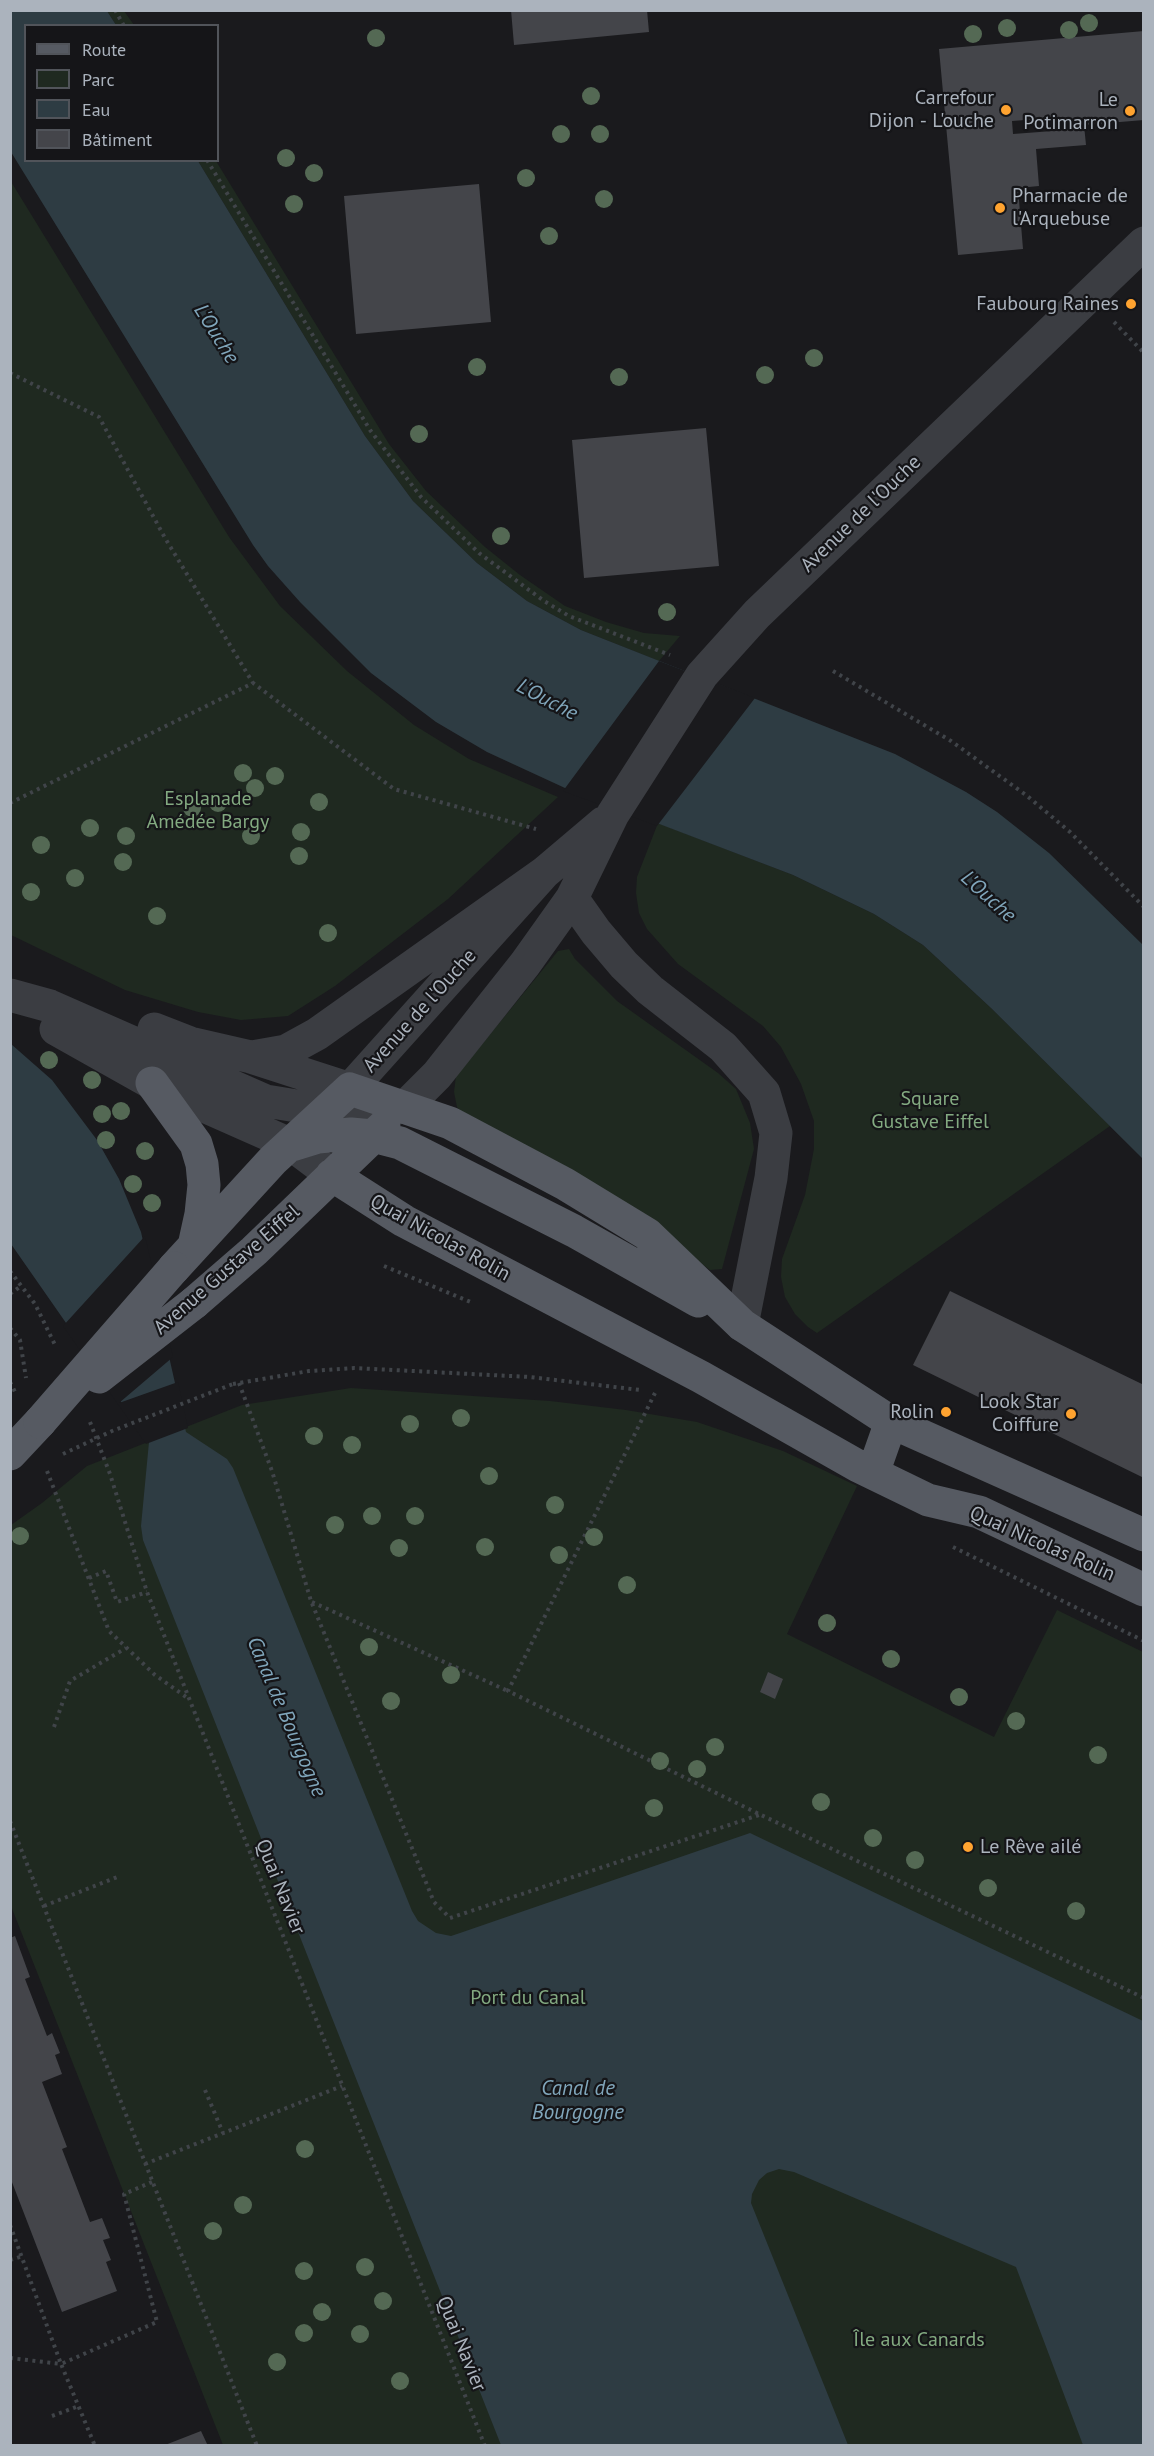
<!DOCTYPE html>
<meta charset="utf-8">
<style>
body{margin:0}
#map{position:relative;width:1154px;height:2456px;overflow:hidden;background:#1a1a1d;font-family:"PT Sans",sans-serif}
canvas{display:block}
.frame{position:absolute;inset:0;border:12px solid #abb3bd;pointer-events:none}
.legend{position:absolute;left:24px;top:24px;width:195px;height:138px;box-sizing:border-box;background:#151518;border:2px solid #51545a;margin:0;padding:8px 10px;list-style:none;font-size:18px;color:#abb3bd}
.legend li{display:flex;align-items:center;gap:12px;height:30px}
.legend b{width:30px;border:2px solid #51545a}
</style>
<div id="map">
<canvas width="1154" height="2456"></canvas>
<div class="frame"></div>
<ul class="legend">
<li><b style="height:8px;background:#565a62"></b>Route</li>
<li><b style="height:16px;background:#1f2920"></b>Parc</li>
<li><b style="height:16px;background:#2e3c43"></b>Eau</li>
<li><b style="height:16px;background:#44454a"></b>Bâtiment</li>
</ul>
</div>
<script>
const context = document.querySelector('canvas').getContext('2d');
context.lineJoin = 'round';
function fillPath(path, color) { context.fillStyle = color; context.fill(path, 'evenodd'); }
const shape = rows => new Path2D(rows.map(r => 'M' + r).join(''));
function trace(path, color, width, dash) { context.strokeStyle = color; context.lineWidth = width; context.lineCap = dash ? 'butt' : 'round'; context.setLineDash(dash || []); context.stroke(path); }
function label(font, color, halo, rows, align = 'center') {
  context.font = font + ' "PT Sans",sans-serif'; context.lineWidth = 4.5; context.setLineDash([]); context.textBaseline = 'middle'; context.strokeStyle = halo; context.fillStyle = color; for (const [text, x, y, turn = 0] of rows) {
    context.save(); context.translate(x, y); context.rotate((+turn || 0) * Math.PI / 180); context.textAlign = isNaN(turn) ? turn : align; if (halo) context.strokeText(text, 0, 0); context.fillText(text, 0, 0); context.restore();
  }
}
const green = shape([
 [107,11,124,11,134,25,116,25],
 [198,161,216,161,389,444,426,491,485,547,520,575,565,606,606,622,644,633,680,636,659,661,581,630,527,601,477,563,413,501,365,436],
 [10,180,229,537,280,606,347,671,414,725,469,759,558,797,448,899,335,986,288,1016,241,1020,198,1012,125,990,11,935],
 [658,823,793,875,874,914,923,945,991,1008,1110,1126,817,1333,808,1327,795,1314,785,1297,781,1277,782,1259,805,1195,814,1149,814,1121,801,1084,781,1047,763,1026,678,964,647,929,639,913,636,893,637,877],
 [569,949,575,959,617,1001,718,1073,736,1089,750,1123,754,1149,722,1269,710,1270,645,1221,470,1122,457,1107,454,1092,456,1076,558,951],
 [351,1388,550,1401,626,1410,697,1422,783,1451,857,1486,787,1634,994,1737,1057,1610,1143,1652,1143,2445,223,2445,11,1906,11,1525,42,1503,87,1466,242,1405]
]);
const water = shape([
 [11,11,107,11,116,25,26,26,26,160,198,161,365,436,413,501,477,563,527,601,581,630,895,754,966,792,997,812,1049,853,1143,945,1143,1159,991,1008,923,945,874,914,793,875,565,788,487,752,436,722,371,673,300,602,268,566,253,545,11,152],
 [11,1044,52,1080,97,1140,119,1179,141,1232,186,1432,227,1459,233,1468,412,1911,418,1921,436,1933,451,1936,460,1933,750,1833,1143,2021,1143,2445,1083,2445,1016,2267,794,2172,779,2169,767,2173,759,2180,752,2194,751,2203,848,2445,501,2445,143,1540,141,1526,149,1442,11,1244]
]);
const pier = shape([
 [659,661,755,698,657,826,563,791],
 [145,1236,173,1357,119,1403,178,1382,188,1428,146,1444,63,1326]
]);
const building = shape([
 [511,10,647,10,649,32,514,45],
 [1144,31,1144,120,1084,125,1086,145,1036,149,1039,186,1018,188,1023,249,958,255,939,49],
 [1064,117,1066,130,1013,134,1012,121],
 [479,184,491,322,356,334,344,196],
 [706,428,719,566,584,578,572,440],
 [950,1291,1144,1385,1144,1478,913,1365],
 [768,1672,783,1679,775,1699,760,1692],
 [15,1936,30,1977,25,1979,47,2036,52,2033,60,2053,55,2055,62,2074,42,2082,67,2147,62,2149,90,2222,102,2218,110,2238,103,2240,111,2260,106,2262,117,2291,62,2312,10,2177,10,1938],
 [201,2431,208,2446,165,2446,165,2445]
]);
const path = shape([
 [115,10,124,26],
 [207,160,370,430,421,497,479,553,544,601,569,616,670,655],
 [1114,322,1144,353],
 [10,373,99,417,165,538,253,683],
 [833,671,951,741,1026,795,1070,832,1144,907],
 [10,803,253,683,394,789,536,829],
 [384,1266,473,1303],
 [10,1271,35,1304,56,1347],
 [10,1294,21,1286],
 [10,1328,20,1340,26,1378],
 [10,1382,16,1394],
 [239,1383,272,1471,311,1601,434,1902,450,1918,759,1815],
 [233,1384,309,1371,354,1368,530,1377,640,1390],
 [655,1393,508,1691,759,1814,1144,1998],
 [90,1422,110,1474,147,1592,485,2446],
 [47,1471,109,1631,155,1675,189,1699],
 [953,1547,1144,1641],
 [89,1578,106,1571,117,1602,147,1592],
 [312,1602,508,1691],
 [54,1727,70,1681,126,1648],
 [10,1821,257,2446],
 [44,1906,120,1876],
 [205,2090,223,2133],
 [145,2164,342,2086],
 [10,2225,61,2364,157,2322,124,2194,152,2182],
 [10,2260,23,2256],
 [10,2358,61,2364,95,2446],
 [52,2416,79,2406]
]);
const minor = shape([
 [572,898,596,932,624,965,650,990,723,1047,764,1093,776,1133,771,1178,742,1325],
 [10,995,50,1006,266,1101,327,1111,363,1112,405,1107,437,1075,525,964,572,898,613,814,702,675,757,614,1144,243],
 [56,1029,152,1083,292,1145,332,1175],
 [154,1029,190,1043,251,1057,350,1089,544,873],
 [252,1057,286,1051,317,1034,544,873,603,823]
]);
const major = shape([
 [152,1083,196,1144,202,1164,204,1185,201,1214,194,1246],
 [292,1145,318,1137,351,1134,373,1136,400,1143,574,1231,698,1301],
 [332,1175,404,1221,701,1377,858,1466,928,1500,979,1512,1144,1590],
 [174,1268,273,1160,350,1089,450,1123,565,1184,647,1234,742,1325,891,1422,1144,1535],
 [194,1303,254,1251,384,1126],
 [10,1454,40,1422],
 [873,1473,891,1422]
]);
const pathBridge = shape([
 [63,1454,112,1431,233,1384]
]);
const majorBridge = shape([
 [99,1377,194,1303],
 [40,1422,174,1268]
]);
const trees = [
 [1089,23],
 [1007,28],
 [1069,30],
 [973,34],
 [376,38],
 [591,96],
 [561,134],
 [600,134],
 [286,158],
 [314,173],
 [526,178],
 [604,199],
 [294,204],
 [549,236],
 [814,358],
 [477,367],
 [765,375],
 [619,377],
 [419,434],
 [501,536],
 [667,612],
 [243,773],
 [275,776],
 [255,788],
 [319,802],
 [218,803],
 [192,808],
 [90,828],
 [301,832],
 [126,836],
 [251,836],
 [41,845],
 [299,856],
 [123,862],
 [75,878],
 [31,892],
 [157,916],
 [328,933],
 [49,1060],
 [92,1080],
 [121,1111],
 [102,1114],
 [106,1140],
 [145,1151],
 [133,1184],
 [152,1203],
 [461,1418],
 [410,1424],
 [314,1436],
 [352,1445],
 [489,1476],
 [555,1505],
 [372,1516],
 [415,1516],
 [335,1525],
 [20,1536],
 [594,1537],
 [485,1547],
 [399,1548],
 [559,1555],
 [627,1585],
 [827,1623],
 [369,1647],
 [891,1659],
 [451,1675],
 [959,1697],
 [391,1701],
 [1016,1721],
 [715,1747],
 [1098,1755],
 [660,1761],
 [697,1769],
 [821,1802],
 [654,1808],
 [873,1838],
 [915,1860],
 [988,1888],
 [1076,1911],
 [305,2149],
 [243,2205],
 [213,2231],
 [365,2267],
 [304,2271],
 [383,2301],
 [322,2312],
 [304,2333],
 [360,2334],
 [277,2362],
 [400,2381]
];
const markers = [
 [1006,110,6,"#ffa330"],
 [1130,111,6,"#ffa330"],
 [1000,208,6,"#ffa330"],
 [1131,304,6,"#ffa330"],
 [946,1412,6,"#ffa330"],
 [1071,1414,6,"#ffa330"],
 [968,1847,6,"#ffa330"]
];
const poiNames = [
 ["Carrefour",994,98],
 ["Dijon - L'ouche",994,121],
 ["Le",1118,100],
 ["Potimarron",1118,123],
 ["Pharmacie de",1012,196,"left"],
 ["l'Arquebuse",1012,219,"left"],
 ["Faubourg Raines",1119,304],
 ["Look Star",1059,1402],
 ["Coiffure",1059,1425],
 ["Rolin",934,1412],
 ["Le Rêve ailé",980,1847,"left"]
];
const streetNames = [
 ["Avenue de l'Ouche",861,514,-44],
 ["Avenue de l'Ouche",420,1011,-48],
 ["Quai Nicolas Rolin",440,1238,29],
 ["Avenue Gustave Eiffel",227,1270,-41],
 ["Quai Nicolas Rolin",1042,1544,24],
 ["Quai Navier",280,1887,68],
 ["Quai Navier",461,2344,68]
];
const parkNames = [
 ["Esplanade",208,799],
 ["Amédée Bargy",208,822],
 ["Square",930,1099],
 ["Gustave Eiffel",930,1122],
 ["Port du Canal",528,1998],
 ["Île aux Canards",919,2340]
];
const waterNames = [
 ["L'Ouche",216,334,58],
 ["L'Ouche",547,700,28],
 ["L'Ouche",988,897,42],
 ["Canal de Bourgogne",286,1717,67],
 ["Canal de",578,2089],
 ["Bourgogne",578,2113]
];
fillPath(green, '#1f2920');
fillPath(water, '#2e3c43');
fillPath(pier, '#1a1a1d');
fillPath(building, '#44454a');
trace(path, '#404449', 4, [3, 4.5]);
trace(minor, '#3b3d42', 33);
trace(major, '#565a62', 33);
trace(pathBridge, '#404449', 4, [3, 4.5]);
trace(majorBridge, '#565a62', 33);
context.fillStyle = '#546954';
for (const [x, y] of trees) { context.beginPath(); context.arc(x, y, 9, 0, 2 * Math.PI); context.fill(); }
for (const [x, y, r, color] of markers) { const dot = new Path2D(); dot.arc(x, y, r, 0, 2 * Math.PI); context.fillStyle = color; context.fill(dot); trace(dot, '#151518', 2); }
label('20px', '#abb3bd', '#151518', poiNames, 'right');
label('20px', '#abb3bd', '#151518', streetNames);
label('20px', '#83aa81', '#151518', parkNames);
label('italic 21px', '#80a6bb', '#151518', waterNames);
</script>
